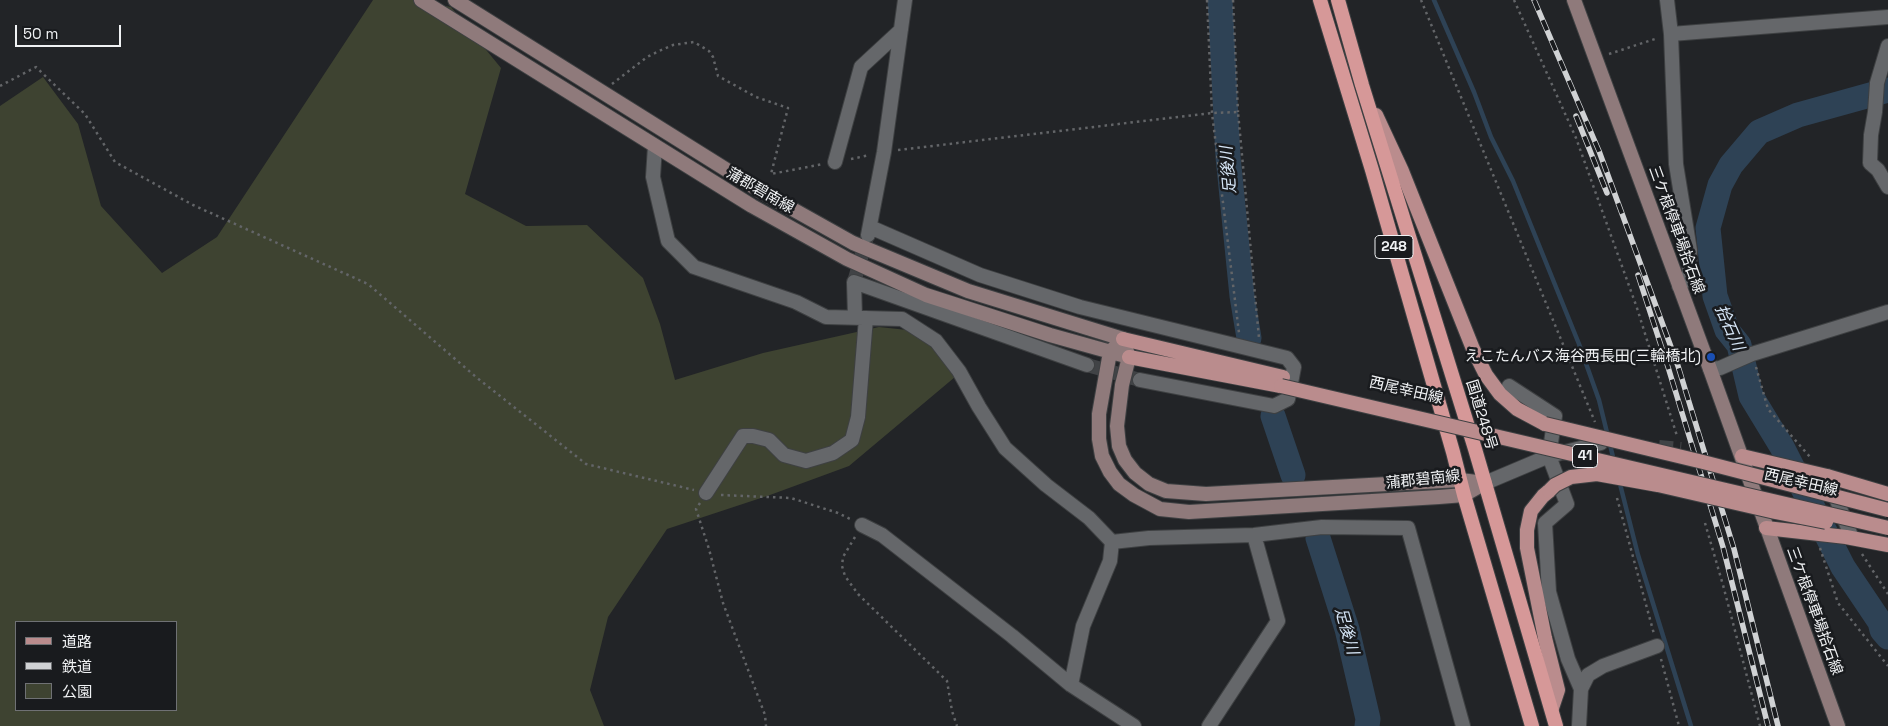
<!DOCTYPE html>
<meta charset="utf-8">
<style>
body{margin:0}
#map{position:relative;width:1888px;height:726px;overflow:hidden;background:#222427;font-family:"Space Grotesk","Noto Sans JP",sans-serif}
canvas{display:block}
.legend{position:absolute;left:15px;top:621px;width:162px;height:90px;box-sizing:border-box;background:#191b1e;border:1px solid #6f7174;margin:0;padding:6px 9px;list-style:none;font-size:15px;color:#f0f2f4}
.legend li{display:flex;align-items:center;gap:10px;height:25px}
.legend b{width:25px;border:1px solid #6f7174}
.scale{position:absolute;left:15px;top:25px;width:106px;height:22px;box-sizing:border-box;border:2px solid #f0f2f4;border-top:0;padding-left:6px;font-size:15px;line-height:18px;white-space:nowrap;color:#f0f2f4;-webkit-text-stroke:4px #191b1e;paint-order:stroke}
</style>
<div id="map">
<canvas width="1888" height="726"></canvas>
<ul class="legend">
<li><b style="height:6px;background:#ba8c8d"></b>道路</li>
<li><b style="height:6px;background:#d0d2d4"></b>鉄道</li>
<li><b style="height:14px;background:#3e4331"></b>公園</li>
</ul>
<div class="scale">50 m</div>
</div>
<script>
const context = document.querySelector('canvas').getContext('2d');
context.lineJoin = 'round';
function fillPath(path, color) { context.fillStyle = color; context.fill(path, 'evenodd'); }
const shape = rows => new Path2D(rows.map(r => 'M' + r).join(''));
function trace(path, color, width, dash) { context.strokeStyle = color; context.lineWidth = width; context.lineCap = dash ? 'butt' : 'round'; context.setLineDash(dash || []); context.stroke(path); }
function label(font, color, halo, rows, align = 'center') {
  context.font = font + ' "Space Grotesk","Noto Sans JP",sans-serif'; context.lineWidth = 5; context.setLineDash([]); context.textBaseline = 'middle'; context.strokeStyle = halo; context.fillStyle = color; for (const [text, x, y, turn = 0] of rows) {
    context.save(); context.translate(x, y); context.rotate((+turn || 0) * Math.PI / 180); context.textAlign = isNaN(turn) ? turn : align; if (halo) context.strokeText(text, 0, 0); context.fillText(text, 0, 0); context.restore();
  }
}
const green = shape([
 [373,0,414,0,451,7,501,68,465,194,526,226,587,225,643,278,660,324,675,380,763,353,879,327,926,332,955,377,849,466,770,495,667,529,608,617,590,690,604,726,0,726,0,106,43,77,78,124,101,206,162,273,217,237],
 [16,622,176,622,176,710,16,710]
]);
const stream = shape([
 [1434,0,1474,92,1491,137,1513,181,1579,344,1599,400,1614,461],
 [1619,480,1638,555,1691,726]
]);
const river = shape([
 [1220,0,1228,157,1242,296,1249,338],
 [1888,90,1798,115,1759,132,1731,165,1720,185,1708,228,1715,296,1727,330,1739,345,1751,396,1782,447,1843,567,1880,622,1882,630,1888,637],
 [1273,416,1293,475],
 [1318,538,1347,629,1368,719,1367,726]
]);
const minorTunnel = shape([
 [854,282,867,237],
 [1087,365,1140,380],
 [1659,447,1681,449]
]);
const path = shape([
 [1207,0,1212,113,1239,333],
 [1233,0,1238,112],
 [1421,0,1595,422],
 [1514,0,1576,138,1637,308,1677,436],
 [1609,54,1658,38],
 [612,84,647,57,659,51,673,45,694,42,709,51,713,57,718,76,756,97,788,108,771,174,823,164],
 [0,86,36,67,85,114,115,162,193,205,368,284,476,377,586,464,694,490],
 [898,150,1212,113,1238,112,1259,338],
 [851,159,870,155],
 [1756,367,1768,409,1810,457],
 [721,495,791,498,838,513,852,520],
 [1617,498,1654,634],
 [700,503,696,509,709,549,723,603,765,715,766,726],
 [1705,523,1723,585,1760,726],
 [855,537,843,557,842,566,845,576,858,594,947,681,952,711,957,726],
 [1820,548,1838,603,1888,666],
 [1862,554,1888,594],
 [1661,659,1679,726]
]);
const minor = shape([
 [1667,0,1671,34,1676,164,1690,250,1689,276,1679,286],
 [1671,34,1888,17],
 [1888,46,1877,83,1875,112,1871,135,1870,163,1878,170,1888,187],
 [655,146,653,177,668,241,694,267,796,302,826,317,902,319,936,341,959,371,979,407,1005,448,1046,485,1089,518,1112,542,1110,561,1083,626,1071,685],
 [835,162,861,67,901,30],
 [870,227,980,275,1080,307,1287,358,1294,367,1288,399,1274,406,1140,380],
 [868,235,884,152,905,0],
 [855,317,854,282,1087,365],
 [1710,369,1720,368,1752,354,1888,312],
 [1509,386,1555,416,1549,456,1567,504,1545,523,1549,592,1568,659,1581,689],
 [1827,476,1852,538],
 [1485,483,1549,456,1601,443],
 [706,493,743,436,753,436,769,440,784,455,806,461,833,453,852,440,858,417,866,318],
 [862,525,882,535,1012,636,1071,685,1134,726],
 [1112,542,1149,538,1254,535,1322,527,1408,528,1463,726],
 [1209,726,1278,621,1254,535],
 [1579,726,1581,689,1588,675,1603,666,1657,646]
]);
const secondary = shape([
 [421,0,752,206,847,259,926,295,1050,335,1129,357],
 [455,0,762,192,853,243,968,291,1123,339],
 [1574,0,1710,369,1838,726],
 [1115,347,1110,352,1099,414,1099,439,1102,456,1110,472,1119,484,1134,495,1160,509,1189,512,1439,497,1464,495,1485,483],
 [1126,349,1129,357,1122,385,1117,426,1119,446,1125,460,1135,473,1149,484,1166,491,1206,494,1460,480,1485,483]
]);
const primary = shape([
 [1376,115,1402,171,1473,349,1486,375,1500,394,1517,409,1545,424],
 [1123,339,1283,377],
 [1129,357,1281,386],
 [1742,456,1827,476,1888,494],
 [1549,491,1543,496,1531,511,1527,530,1527,548,1545,638,1558,690,1552,708],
 [1766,528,1846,537,1888,545]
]);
const trunk = shape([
 [1320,0,1372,170,1453,452,1464,495,1532,726],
 [1338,0,1362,85,1475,449,1556,726]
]);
const rail = shape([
 [1534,0,1599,151,1678,366,1734,549,1778,726],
 [1576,116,1607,193],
 [1638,275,1668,367,1723,547,1768,726]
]);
const primaryBridge = shape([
 [1281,386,1888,528],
 [1545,424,1703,462,1888,510],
 [1549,491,1555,485,1571,477,1597,474,1658,485,1775,512,1826,522]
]);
const markers = [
 [1711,357,5,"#1a4fb4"]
];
const shields = [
 [1394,247,38],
 [1585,456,25]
];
const shieldNames = [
 ["248",1394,247],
 ["41",1585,456]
];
const streetNames = [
 ["蒲郡碧南線",760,191,30],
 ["三ケ根停車場拾石線",1676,230,70],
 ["西尾幸田線",1406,391,13],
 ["国道248号",1481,415,73],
 ["蒲郡碧南線",1423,480,-6],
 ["西尾幸田線",1801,483,13],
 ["三ケ根停車場拾石線",1814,611,70]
];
const poiNames = [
 ["えこたんバス海谷西長田(三輪橋北)",1701,357]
];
const waterNames = [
 ["足後川",1229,170,-95],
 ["拾石川",1729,328,66],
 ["足後川",1346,631,74]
];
fillPath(green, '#3e4331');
trace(stream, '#2e4255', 4.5);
trace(river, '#2e4255', 25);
trace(minorTunnel, '#414346', 14, [14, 7]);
trace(minor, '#3e4042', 16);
trace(secondary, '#3e4042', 16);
trace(primary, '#3e4042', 16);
trace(trunk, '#3e4042', 16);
trace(path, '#636568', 2.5, [2.5, 4]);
trace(minor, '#65676a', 14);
trace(secondary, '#8f7a7b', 14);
trace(primary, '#ba8c8d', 14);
trace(trunk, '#d69898', 14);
trace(rail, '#d0d2d4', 5.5);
trace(rail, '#191b1e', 4, [11]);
trace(primaryBridge, '#3e4042', 16, []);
trace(primaryBridge, '#ba8c8d', 14);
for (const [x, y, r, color] of markers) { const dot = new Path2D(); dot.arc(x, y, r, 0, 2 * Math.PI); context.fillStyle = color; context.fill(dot); trace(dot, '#191b1e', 2); }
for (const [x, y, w] of shields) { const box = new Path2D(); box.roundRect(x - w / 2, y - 11.5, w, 23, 4); context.fillStyle = '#191b1e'; context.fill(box); trace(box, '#f0f2f4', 1); }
label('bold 14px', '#f0f2f4', null, shieldNames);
label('15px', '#f0f2f4', '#191b1e', streetNames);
label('15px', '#f0f2f4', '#191b1e', poiNames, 'right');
label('italic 16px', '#d6e6f7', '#191b1e', waterNames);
</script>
